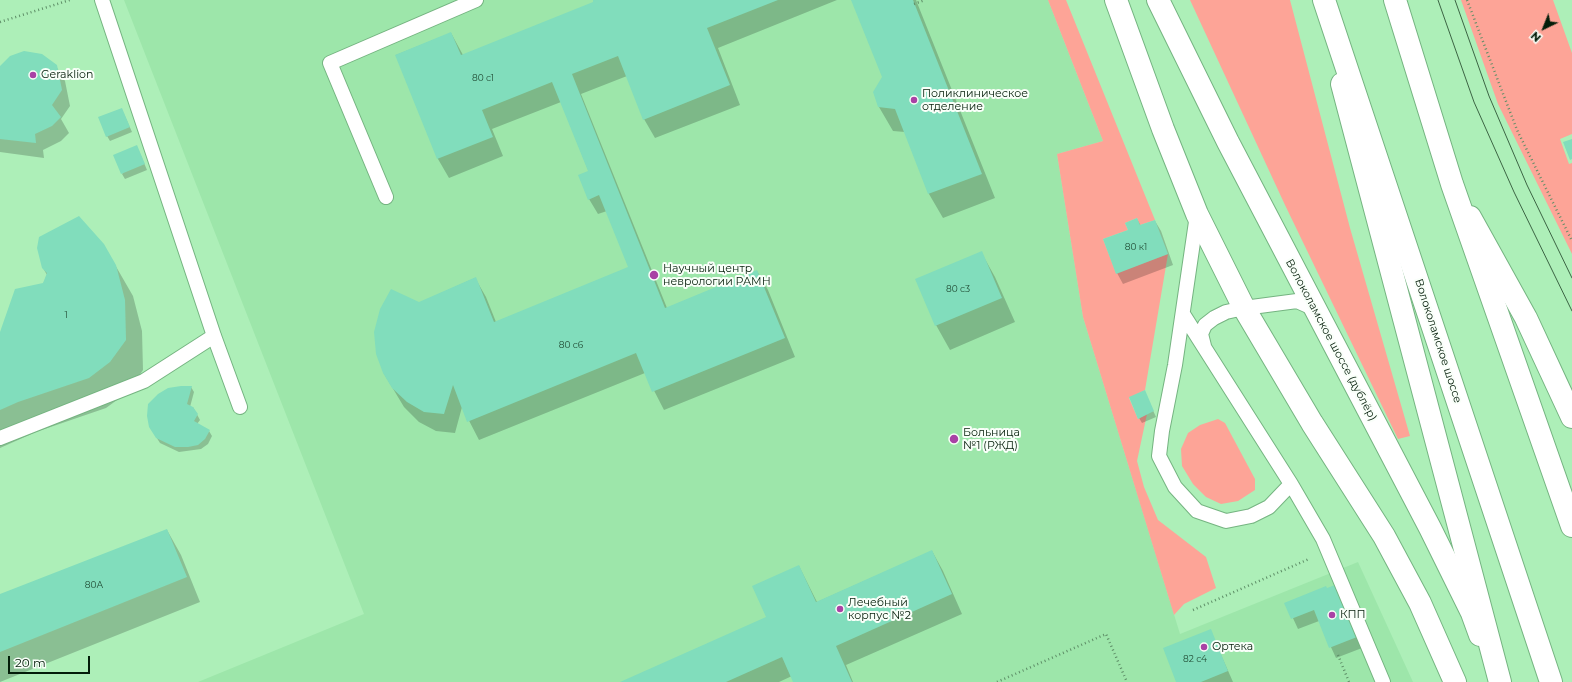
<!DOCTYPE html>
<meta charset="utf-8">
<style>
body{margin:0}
#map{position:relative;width:1572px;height:682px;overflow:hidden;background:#adefb8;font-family:Montserrat,sans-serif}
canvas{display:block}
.north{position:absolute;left:1524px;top:8px;width:40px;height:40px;-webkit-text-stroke:3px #f9fff9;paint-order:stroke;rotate:223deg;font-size:11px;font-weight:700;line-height:16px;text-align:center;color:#031d09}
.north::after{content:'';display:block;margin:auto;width:14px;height:18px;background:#031d09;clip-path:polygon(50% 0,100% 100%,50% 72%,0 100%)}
.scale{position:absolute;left:8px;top:656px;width:82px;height:18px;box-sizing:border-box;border:2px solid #031d09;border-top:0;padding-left:5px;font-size:12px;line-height:14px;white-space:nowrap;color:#031d09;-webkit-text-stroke:3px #f9fff9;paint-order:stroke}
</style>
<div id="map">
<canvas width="1572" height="682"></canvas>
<div class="north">N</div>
<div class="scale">20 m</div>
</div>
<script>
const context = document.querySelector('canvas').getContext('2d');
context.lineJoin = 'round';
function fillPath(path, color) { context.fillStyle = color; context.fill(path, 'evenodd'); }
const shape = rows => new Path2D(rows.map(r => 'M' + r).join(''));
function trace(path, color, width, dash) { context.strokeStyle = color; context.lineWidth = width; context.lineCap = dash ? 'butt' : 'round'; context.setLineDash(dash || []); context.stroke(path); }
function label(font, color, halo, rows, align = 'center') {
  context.font = font + ' Montserrat,sans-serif'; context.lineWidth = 4; context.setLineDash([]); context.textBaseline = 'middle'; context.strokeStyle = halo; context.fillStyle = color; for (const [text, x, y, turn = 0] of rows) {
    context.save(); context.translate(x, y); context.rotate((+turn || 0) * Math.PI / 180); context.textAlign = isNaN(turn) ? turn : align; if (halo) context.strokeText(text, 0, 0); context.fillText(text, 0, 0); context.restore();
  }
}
const built = shape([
 [124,0,1048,0,1103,141,1057,154,1083,317,1180,634,1358,562,1413,682,198,682,364,614]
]);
const green = shape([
 [1048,0,1066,0,1155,220,1140,225,1137,218,1125,223,1128,230,1103,239,1116,273,1168,254,1145,390,1129,398,1138,419,1147,414,1137,461,1144,487,1158,520,1206,557,1216,588,1184,604,1174,615,1083,317,1057,154,1103,141],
 [1190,0,1290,0,1350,228,1410,436,1398,439,1285,205],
 [1461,0,1553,0,1572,53,1572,134,1560,139,1569,164,1572,163,1572,254,1498,104],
 [1218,419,1225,423,1255,479,1255,490,1238,501,1221,504,1206,497,1193,484,1182,466,1181,449,1188,433,1200,425]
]);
const shadow = shape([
 [594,0,837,0,718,48,740,105,655,138,644,119,627,76,581,94,667,308,757,271,768,290,795,357,664,410,645,373,479,440,462,407,455,433,436,431,419,422,404,407,383,372,419,303,475,278,486,297,496,322,630,268,607,211,598,214,589,199,589,172,561,102,492,129,503,156,449,178,438,159,396,55,451,33,463,55,595,3],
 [853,0,916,0,995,198,943,218,929,194,905,132,893,131,879,107,883,77],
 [56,66,65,81,70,106,61,119,69,133,61,141,43,150,44,158,0,152,0,67],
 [124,114,132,132,110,141,107,136],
 [139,151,147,170,125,179,122,174],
 [1137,219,1141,226,1155,221,1161,231,1173,265,1123,284,1117,273,1129,230],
 [103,244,133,296,142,331,143,370,128,392,106,408,36,432,0,448,0,333,43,284,47,275,43,268],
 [981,252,995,277,1015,322,950,350,936,325],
 [191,387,194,392,190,407,193,407,200,420,197,424,209,431,212,436,208,444,201,449,179,452,160,443,153,432],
 [1147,397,1156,417,1142,423,1139,418],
 [167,530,181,555,200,602,0,682,0,595],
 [932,551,943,571,962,614,846,665,853,682,794,682,792,676,779,682,622,682,767,618,799,566,817,602],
 [1335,587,1362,648,1336,658,1319,621,1298,629,1286,603],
 [1210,630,1233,682,1177,682]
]);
const building = shape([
 [593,0,778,0,707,28,730,85,643,120,618,56,572,74,665,308,757,270,785,338,652,392,636,353,467,422,453,385,444,414,424,412,407,402,392,388,383,373,376,354,374,332,380,309,391,289,419,302,476,277,494,322,628,267,599,195,588,200,578,175,588,171,552,82,482,110,493,137,437,159,395,55,451,32,461,55,593,2],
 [851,0,913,0,982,174,928,194,895,109,878,107,873,92,882,77],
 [24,51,42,54,57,65,62,90,52,105,61,117,52,126,35,134,36,143,0,139,0,66,10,56],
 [122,108,130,127,106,137,98,117],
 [1572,139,1572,159,1570,160,1563,142],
 [137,145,145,164,121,174,113,155],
 [79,216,104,244,116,265,125,300,126,340,110,362,89,378,18,402,0,410,0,332,15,289,43,283,47,273,42,268,37,248,39,237],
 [1137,218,1140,225,1155,220,1168,254,1116,274,1103,239,1128,230,1125,223],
 [982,251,1002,298,935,326,915,279],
 [181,386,192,386,187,404,193,407,198,414,194,421,210,430,205,439,198,445,188,447,175,447,156,438,149,427,147,416,148,404,158,394,168,388],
 [1145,390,1154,411,1138,419,1129,397],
 [167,529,187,577,0,652,0,594],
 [932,550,952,594,836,646,852,682,793,682,782,657,726,682,620,682,766,617,752,586,799,565,816,602],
 [1335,585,1357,637,1329,648,1314,610,1291,619,1284,603,1326,586,1327,588],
 [1211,629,1228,671,1201,682,1176,682,1163,648]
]);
const path = shape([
 [1467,0,1517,130,1572,241],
 [914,4,925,0],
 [0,22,70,0],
 [1193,610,1309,559],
 [1338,655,1349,682],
 [997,682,1106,634,1127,682]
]);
const service = shape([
 [102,0,214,336,240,407],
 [386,197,330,63,476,0],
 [1197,215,1175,365,1162,431,1159,456,1175,487,1197,511,1226,521,1251,516,1269,507,1291,484],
 [1183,314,1291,484,1323,539,1383,682],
 [1204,346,1201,334,1205,325,1214,318,1226,312,1244,308,1297,301,1315,309],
 [0,438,144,381,214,336]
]);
const minor = shape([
 [1116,0,1163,129,1197,214,1244,308,1312,423,1384,536,1420,603,1455,682],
 [1470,217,1526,318,1572,417]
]);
const tertiary = shape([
 [1158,0,1228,142,1430,528,1472,613,1480,635]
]);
const secondary = shape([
 [1342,84,1500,682]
]);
const primary = shape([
 [1324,0,1551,682],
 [1395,0,1452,184,1572,526]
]);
const tram = shape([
 [1438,0,1474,102,1514,192,1572,311],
 [1455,0,1489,96,1527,185,1572,278]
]);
const markers = [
 [33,75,4,"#a942a5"],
 [914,100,4,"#a942a5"],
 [654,275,5,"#a942a5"],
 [954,439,5,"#a942a5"],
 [840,609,4,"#a942a5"],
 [1332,615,4,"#a942a5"],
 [1204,647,4,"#a942a5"]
];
const numberNames = [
 ["80 с1",483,78],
 ["80 к1",1136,247],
 ["80 с3",958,289],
 ["1",66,315],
 ["80 с6",571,345],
 ["80А",94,585],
 ["82 с4",1195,659]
];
const poiNames = [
 ["Geraklion",41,75],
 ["Поликлиническое",922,94],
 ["отделение",922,107],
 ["Научный центр",663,269],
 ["неврологии РАМН",663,282],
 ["Больница",963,433],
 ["№1 (РЖД)",963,446],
 ["Лечебный",848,603],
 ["корпус №2",848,616],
 ["КПП",1340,615],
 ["Ортека",1212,647]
];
const streetNames = [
 ["Волоколамское шоссе (дублёр)",1331,340,62],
 ["Волоколамское шоссе",1438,341,72]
];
fillPath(built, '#9de6aa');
fillPath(green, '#fda497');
fillPath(shadow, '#0003');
fillPath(building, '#81ddbc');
trace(service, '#75b481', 16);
trace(minor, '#75b481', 24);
trace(tertiary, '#75b481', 24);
trace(secondary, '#75b481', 24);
trace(primary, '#75b481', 24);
trace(path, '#5e8e67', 2.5, [1, 3]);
trace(service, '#fff', 14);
trace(minor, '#fff', 22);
trace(tertiary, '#fff', 22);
trace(secondary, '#fff', 22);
trace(primary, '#fff', 22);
trace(tram, '#3c6444', 1);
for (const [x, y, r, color] of markers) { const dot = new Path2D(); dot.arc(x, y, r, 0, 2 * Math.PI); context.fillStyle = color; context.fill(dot); trace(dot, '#f9fff9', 1.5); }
label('9px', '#224d36', null, numberNames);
label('11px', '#031d09', '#f9fff9', poiNames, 'left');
label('11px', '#031d09', '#f9fff9', streetNames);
</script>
